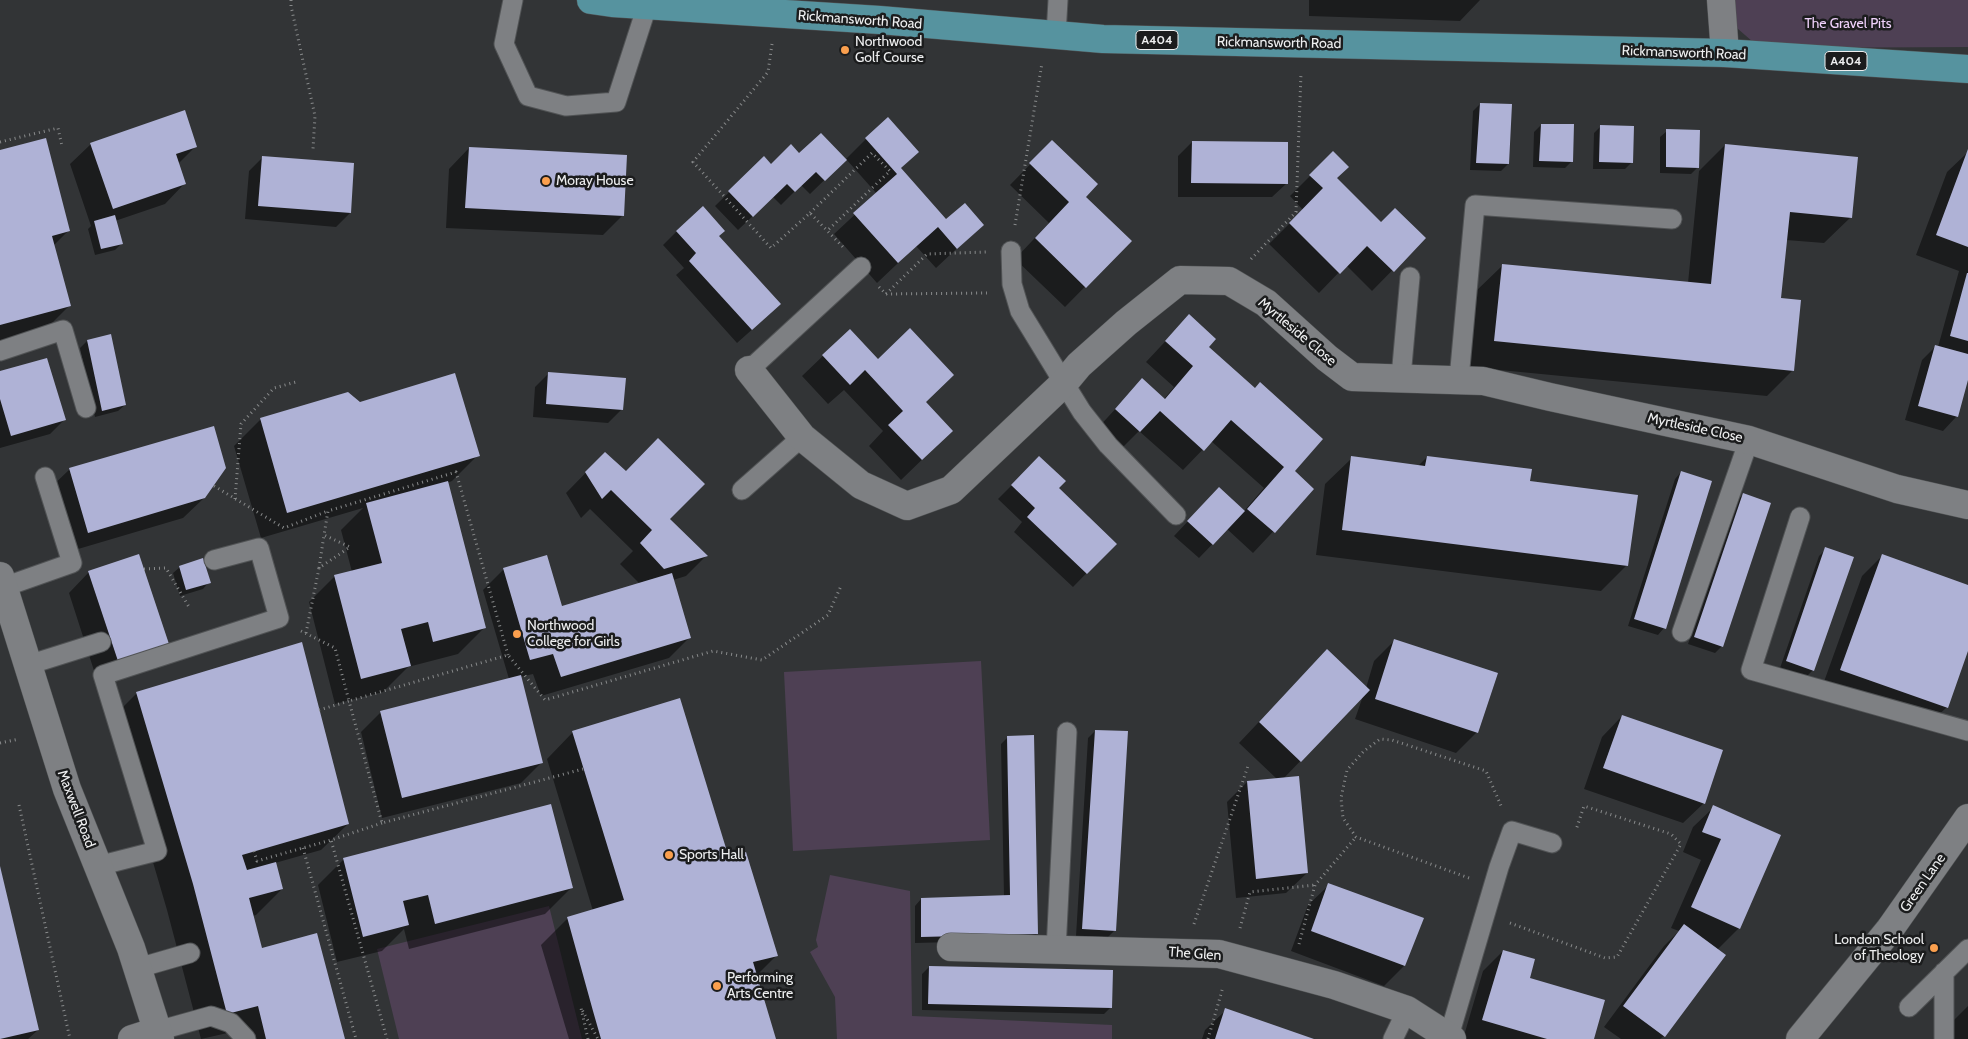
<!DOCTYPE html>
<style>
body{margin:0}
canvas{display:block;background:#323436}
</style>
<canvas width="1968" height="1039"></canvas>
<script>
const context = document.querySelector('canvas').getContext('2d');
context.lineJoin = 'round';
function fillPath(path, color) { context.fillStyle = color; context.fill(path, 'evenodd'); }
const shape = rows => new Path2D(rows.map(r => 'M' + r).join(''));
function trace(path, color, width, dash) { context.strokeStyle = color; context.lineWidth = width; context.lineCap = dash ? 'butt' : 'round'; context.setLineDash(dash || []); context.stroke(path); }
function label(font, color, halo, rows, align = 'center') {
  context.font = font + ' Cabin,sans-serif'; context.lineWidth = 5; context.setLineDash([]); context.textBaseline = 'middle'; context.strokeStyle = halo; context.fillStyle = color; for (const [text, x, y, turn = 0] of rows) {
    context.save(); context.translate(x, y); context.rotate((+turn || 0) * Math.PI / 180); context.textAlign = isNaN(turn) ? turn : align; if (halo) context.strokeText(text, 0, 0); context.fillText(text, 0, 0); context.restore();
  }
}
const green = shape([
 [1728,0,1968,0,1968,47,1760,48,1730,22],
 [981,661,990,840,793,851,784,672],
 [830,875,910,891,912,1016,1112,1025,1112,1039,837,1039,835,997,810,952,818,947,816,940],
 [549,906,582,1039,399,1039,377,949]
]);
const shadow = shape([
 [1309,0,1480,0,1460,21,1309,16],
 [1480,104,1508,164,1501,171,1470,170,1473,111],
 [1541,125,1572,161,1565,168,1533,167,1534,132],
 [1601,126,1632,162,1625,169,1593,169,1594,133],
 [1667,131,1698,167,1691,174,1660,173,1660,137],
 [866,139,917,152,900,169,946,221,982,225,936,268,916,246,877,283,834,234,877,194,846,159,810,194,801,185,781,205,773,197,738,230,715,206,764,158,771,166,799,155,845,160],
 [1052,142,1084,197,1130,241,1065,307,1015,259,1049,223,1010,185],
 [1192,142,1286,184,1272,197,1178,197,1178,156],
 [91,144,196,146,178,164,185,183,165,204,115,221,121,244,115,250,95,255,88,229,91,226,70,164],
 [1725,145,1851,217,1824,243,1786,240,1780,300,1793,370,1767,396,1469,367,1476,291,1503,265,1688,283,1699,171],
 [469,148,623,215,603,235,446,228,449,169],
 [0,151,68,231,54,245,69,306,43,332,0,343],
 [1968,152,1968,375,1956,417,1943,431,1905,420,1922,360,1936,346,1938,347,1959,271,1916,255,1947,172],
 [1333,153,1335,178,1381,223,1424,238,1372,291,1346,265,1319,293,1269,244,1303,210,1290,196],
 [263,157,350,213,336,227,245,219,249,171],
 [677,231,718,236,765,318,737,343,676,275,684,268,663,245],
 [1189,316,1208,347,1293,471,1313,489,1253,553,1227,529,1199,558,1174,536,1206,502,1244,511,1264,488,1211,441,1183,470,1139,431,1119,451,1096,430,1142,380,1164,399,1174,387,1146,362],
 [850,330,878,360,925,402,931,451,901,480,869,446,883,431,844,390,828,404,802,376],
 [87,341,125,405,118,411,95,417,80,348],
 [0,373,64,420,50,434,0,448],
 [549,373,622,409,608,423,533,417,535,387],
 [348,393,360,403,478,455,452,481,447,483,484,628,458,654,408,667,383,692,335,704,309,602,335,576,352,572,341,530,363,508,261,538,234,446,260,420],
 [605,453,706,556,686,576,673,580,689,638,669,658,541,696,533,674,520,677,542,762,521,783,382,818,361,732,381,712,509,679,483,590,504,569,561,607,640,584,620,564,633,551,590,509,581,518,566,493],
 [1427,457,1529,482,1627,565,1601,591,1316,555,1325,484,1352,458,1418,466],
 [70,469,204,498,183,518,68,552,49,489],
 [1026,471,1057,488,1115,544,1073,587,1014,532,1022,522,998,499],
 [1681,472,1664,628,1658,635,1628,626,1675,479],
 [1743,495,1722,646,1715,653,1688,644,1736,501],
 [1826,549,1813,670,1806,677,1780,668,1819,556],
 [1882,556,1968,586,1968,648,1947,707,1926,727,1821,690,1862,576],
 [180,567,209,582,203,589,180,596,173,573],
 [89,572,168,646,98,683,69,593],
 [1395,640,1477,732,1456,753,1355,719,1363,696,1283,779,1307,873,1286,893,1236,898,1227,802,1247,782,1277,779,1239,743,1307,671,1366,688,1374,661],
 [137,693,348,824,321,850,275,863,282,889,256,915,253,916,262,950,343,1039,234,1039,232,1032,201,1039,167,910,111,719],
 [1622,716,1704,803,1683,823,1584,789,1602,737],
 [1095,731,1114,931,1108,937,1076,936,1088,738],
 [573,732,728,859,776,956,756,976,775,1039,569,1039,541,945,568,918,593,911,547,759],
 [1008,737,1037,934,1030,940,915,943,915,906,921,899,1004,897,1001,744],
 [1714,807,1780,836,1739,928,1717,950,1664,1036,1660,1039,1621,1039,1604,1027,1664,946,1679,931,1671,928,1701,860,1683,852,1693,827],
 [344,859,571,888,545,914,409,949,404,929,382,951,337,962,318,885],
 [0,868,38,1030,28,1039,0,1039],
 [1329,885,1404,966,1384,986,1291,951,1308,905],
 [1503,951,1529,979,1593,1039,1463,1039,1483,971],
 [929,967,1111,1007,1104,1014,922,1010,922,974],
 [1968,1006,1968,1039,1951,1039,1947,1027],
 [1226,1010,1311,1039,1202,1039,1205,1030]
]);
const building = shape([
 [1480,103,1512,104,1509,164,1476,163],
 [185,110,197,147,176,154,186,184,113,209,90,143],
 [888,117,919,152,901,168,946,219,965,203,984,225,957,249,938,227,898,263,853,213,897,174,865,138],
 [1541,124,1574,124,1573,162,1539,161],
 [1600,125,1634,126,1633,163,1599,162],
 [1666,129,1700,130,1699,168,1666,167],
 [821,133,847,160,825,181,816,172,795,192,787,184,753,217,728,191,764,156,771,164,791,144,799,153],
 [46,138,70,231,52,236,71,306,0,325,0,150],
 [1052,140,1098,184,1086,197,1132,241,1086,288,1035,238,1069,202,1029,163],
 [1192,141,1288,142,1288,184,1191,183],
 [1725,144,1858,157,1852,218,1790,212,1781,298,1801,300,1794,371,1494,341,1502,264,1711,284],
 [469,147,627,155,624,216,465,208],
 [1968,149,1968,247,1936,235],
 [1333,151,1349,167,1337,178,1381,222,1395,208,1426,238,1394,272,1367,246,1340,274,1289,223,1323,188,1309,175],
 [262,156,354,163,351,213,258,206],
 [703,206,725,231,719,236,781,304,752,330,689,261,696,253,676,231],
 [115,215,123,244,101,249,94,221],
 [1967,273,1968,273,1968,341,1950,336],
 [1189,314,1216,339,1209,347,1255,388,1260,382,1323,439,1295,471,1314,489,1275,533,1247,509,1284,467,1231,420,1204,451,1160,411,1140,432,1115,409,1142,378,1165,399,1193,366,1165,341],
 [910,328,954,375,926,402,953,431,922,460,888,425,903,411,865,370,850,385,822,355,850,329,878,359],
 [111,334,126,405,102,411,87,340],
 [1935,345,1968,354,1968,380,1958,417,1918,406],
 [47,358,66,420,11,436,0,399,0,371],
 [548,372,626,378,623,410,546,404],
 [455,373,480,456,287,513,260,418,348,392,360,402],
 [214,426,226,468,205,498,88,533,69,468],
 [658,438,705,484,670,519,708,556,664,569,640,543,652,530,611,490,602,499,585,472,605,452,626,471],
 [1039,456,1066,481,1059,488,1117,544,1087,574,1027,517,1035,508,1011,485],
 [1351,456,1425,466,1427,456,1532,469,1530,481,1638,495,1628,566,1342,530],
 [1681,471,1712,481,1666,629,1634,619],
 [448,481,486,628,433,642,428,622,401,629,411,666,361,679,334,575,382,563,366,503],
 [1219,487,1245,511,1213,545,1187,521],
 [1743,493,1771,503,1723,647,1694,637],
 [1825,547,1854,557,1814,671,1786,661],
 [139,554,170,647,119,664,88,571],
 [1882,554,1968,585,1968,651,1948,708,1840,670],
 [547,555,562,606,672,573,691,638,561,677,553,654,530,660,503,568],
 [203,558,211,583,186,590,179,566],
 [1394,639,1498,673,1478,733,1375,699],
 [302,642,349,824,242,855,247,870,276,862,283,889,249,898,262,948,317,933,345,1039,266,1039,258,1006,227,1014,193,884,136,692],
 [1327,649,1370,690,1301,762,1259,722],
 [521,675,543,763,402,798,380,711],
 [680,698,729,858,746,852,778,956,753,962,776,1039,601,1039,593,1011,567,917,624,900,572,731],
 [1622,715,1723,750,1705,804,1603,768],
 [1095,730,1128,731,1116,931,1082,929],
 [1034,735,1038,934,921,937,921,898,1010,895,1007,736],
 [1299,776,1308,873,1256,879,1247,781],
 [551,804,573,888,435,924,428,895,403,901,409,925,363,937,343,858],
 [1713,805,1781,835,1740,929,1691,907,1721,839,1702,832],
 [0,866,39,1030,0,1039],
 [1328,883,1424,918,1405,966,1311,931],
 [1684,924,1726,955,1665,1037,1623,1006],
 [1503,950,1535,959,1530,978,1605,1000,1594,1039,1547,1039,1482,1020],
 [929,966,1113,970,1112,1008,928,1004],
 [1225,1008,1314,1039,1215,1039]
]);
const path = shape([
 [291,0,291,6,315,116,313,149],
 [772,44,768,72,693,162,771,248,810,213,843,247],
 [0,142,58,128,62,146],
 [810,213,872,153,890,171,827,231],
 [1015,225,1042,63],
 [1251,259,1296,212,1301,73],
 [879,287,886,294,987,293],
 [886,294,927,254,986,252],
 [214,486,284,528,328,511],
 [235,499,241,424,274,388,296,382],
 [319,568,324,535],
 [144,569,166,568,189,607],
 [301,631,335,648,349,701,508,655,545,700,713,651,762,660,828,615,841,586],
 [306,633,319,568,350,547,324,535,328,511,456,472,508,655],
 [319,710,349,701,382,823,583,769],
 [0,743,19,739],
 [19,805,70,1039],
 [382,823,331,840,387,1039],
 [303,848,356,1039],
 [254,851,257,861,331,840],
 [1469,878,1356,837,1343,818,1341,798,1347,770,1364,751,1380,739,1392,740,1486,771,1502,808],
 [1510,923,1605,958,1617,957,1681,844,1671,834,1584,806,1576,830],
 [1194,924,1248,766],
 [1240,928,1250,892,1315,885],
 [1299,944,1315,885,1356,837],
 [588,1039,581,1008,598,1039],
 [1208,1039,1223,987]
]);
const lane = shape([
 [513,0,504,44,528,96,566,106,616,102,647,6],
 [1056,35,1058,0],
 [1011,251,1012,284,1020,311,1064,383,1082,412,1108,445,1176,515],
 [0,351,63,330,86,408],
 [749,370,861,267],
 [1401,377,1410,277],
 [1459,379,1475,205,1672,219],
 [742,490,802,437],
 [1800,517,1751,670,1968,731],
 [4,587,72,563,45,477],
 [1682,632,1749,440],
 [28,665,101,642],
 [98,866,157,851,103,675,279,618,259,548,214,560],
 [1056,950,1067,732],
 [138,968,190,953],
 [1909,1007,1968,949],
 [157,1031,211,1016,231,1023,246,1039],
 [1449,1036,1499,867,1512,831,1552,843],
 [1393,1039,1407,1010],
 [1944,1039,1944,972]
]);
const street = shape([
 [1721,0,1725,53],
 [749,370,802,437,861,485,907,506,951,490,1064,383,1079,365,1126,323,1180,280,1229,281,1266,303,1327,358,1352,377,1483,381,1550,397,1749,440,1897,489,1968,505],
 [0,576,67,789,131,948,160,1039],
 [951,947,1219,954,1334,985,1407,1010,1452,1039],
 [132,1039,157,1031]
]);
const secondary = shape([
 [1800,1039,1890,929,1968,818]
]);
const primary = shape([
 [591,0,612,3,880,20,1103,39,1725,53,1968,69]
]);
const markers = [
 [845,50,5,"#fa9f4e"],
 [546,181,5,"#fa9f4e"],
 [517,634,5,"#fa9f4e"],
 [669,855,5,"#fa9f4e"],
 [1934,948,5,"#fa9f4e"],
 [717,986,5,"#fa9f4e"]
];
const shields = [
 [1157,40,42],
 [1846,61,42]
];
const shieldNames = [
 ["A404",1157,40],
 ["A404",1846,61]
];
const streetNames = [
 ["Rickmansworth Road",860,20,4],
 ["Rickmansworth Road",1279,43,1],
 ["Rickmansworth Road",1684,53,2],
 ["Myrtleside Close",1297,332,40],
 ["Myrtleside Close",1695,428,12],
 ["Maxwell Road",76,809,69],
 ["Green Lane",1923,883,-55],
 ["The Glen",1195,954,4]
];
const parkNames = [
 ["The Gravel Pits",1848,24]
];
const poiNames = [
 ["Northwood",855,42],
 ["Golf Course",855,58],
 ["Moray House",556,181],
 ["Northwood",527,626],
 ["College for Girls",527,642],
 ["Sports Hall",679,855],
 ["London School",1924,940,"right"],
 ["of Theology",1924,956,"right"],
 ["Performing",727,978],
 ["Arts Centre",727,994]
];
fillPath(green, '#4e4054');
fillPath(shadow, '#0007');
fillPath(building, '#afb2d6');
trace(lane, '#515355', 21);
trace(street, '#515355', 29);
trace(secondary, '#515355', 29);
trace(primary, '#515355', 29);
trace(path, '#888a8b', 3, [1, 4]);
trace(lane, '#7e8083', 19);
trace(street, '#7e8083', 28);
trace(secondary, '#7e8083', 28);
trace(primary, '#56939f', 28);
for (const [x, y, r, color] of markers) { const dot = new Path2D(); dot.arc(x, y, r, 0, 2 * Math.PI); context.fillStyle = color; context.fill(dot); trace(dot, '#1b1c1d', 2); }
for (const [x, y, w] of shields) { const box = new Path2D(); box.roundRect(x - w / 2, y - 9.5, w, 19, 4); context.fillStyle = '#1b1c1d'; context.fill(box); trace(box, '#eeeff0', 1); }
label('bold 12px', '#eeeff0', null, shieldNames);
label('14px', '#eeeff0', '#1b1c1d', streetNames);
label('14px', '#efd1fb', '#1b1c1d', parkNames);
label('14px', '#eeeff0', '#1b1c1d', poiNames, 'left');
</script>
